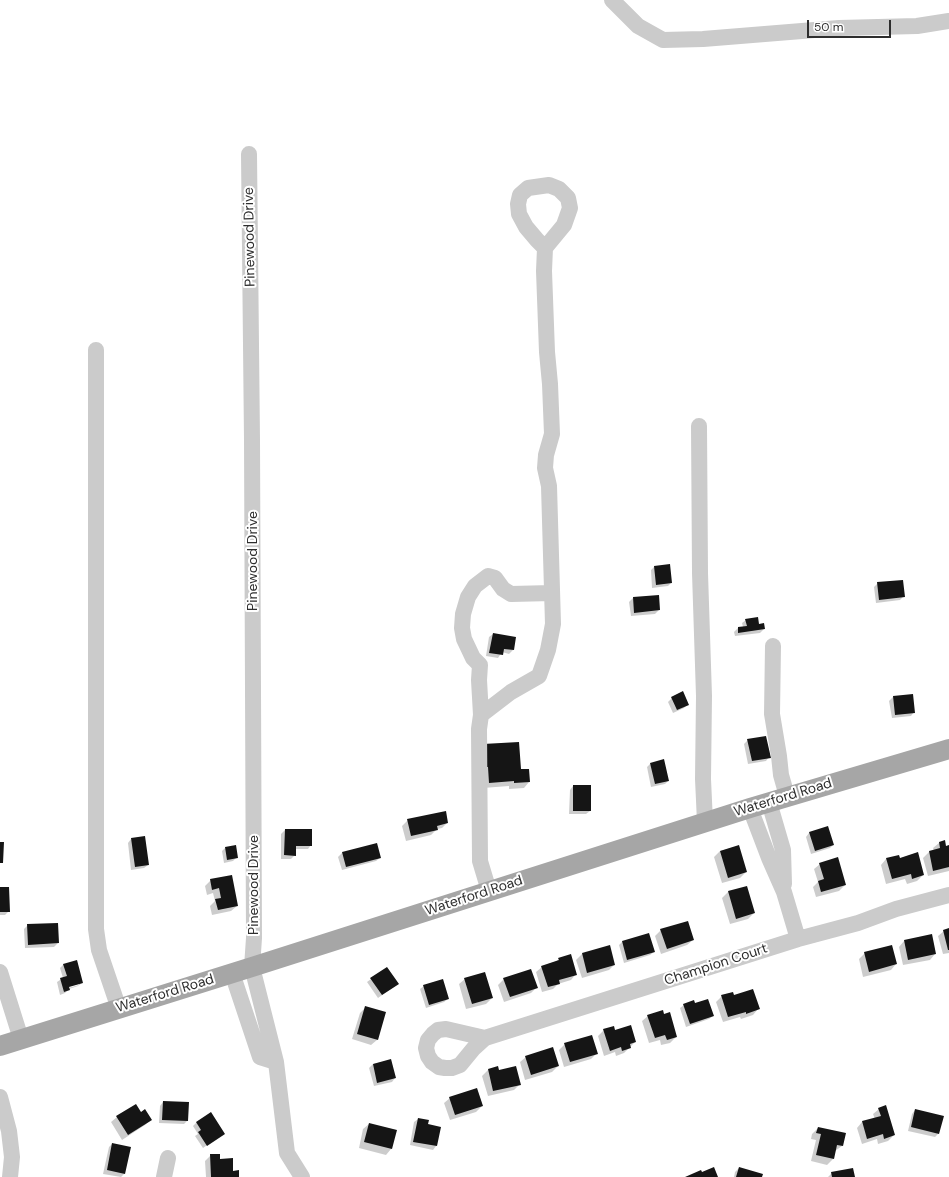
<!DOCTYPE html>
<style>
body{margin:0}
#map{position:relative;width:949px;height:1177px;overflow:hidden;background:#fff;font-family:"DM Sans",sans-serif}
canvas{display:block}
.scale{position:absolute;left:807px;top:20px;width:84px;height:18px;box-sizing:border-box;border:2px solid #2e2e2e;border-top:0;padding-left:5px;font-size:12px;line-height:14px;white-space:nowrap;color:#2e2e2e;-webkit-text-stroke:3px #fff;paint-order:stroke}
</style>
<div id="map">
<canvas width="949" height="1177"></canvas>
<div class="scale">50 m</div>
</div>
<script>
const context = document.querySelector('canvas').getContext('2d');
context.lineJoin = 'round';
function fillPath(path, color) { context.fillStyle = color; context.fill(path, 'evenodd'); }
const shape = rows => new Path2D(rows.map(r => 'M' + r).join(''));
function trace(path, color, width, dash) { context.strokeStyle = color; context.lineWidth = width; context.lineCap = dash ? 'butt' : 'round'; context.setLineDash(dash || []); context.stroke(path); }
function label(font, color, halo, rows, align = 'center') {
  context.font = font + ' "DM Sans",sans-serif'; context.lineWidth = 4; context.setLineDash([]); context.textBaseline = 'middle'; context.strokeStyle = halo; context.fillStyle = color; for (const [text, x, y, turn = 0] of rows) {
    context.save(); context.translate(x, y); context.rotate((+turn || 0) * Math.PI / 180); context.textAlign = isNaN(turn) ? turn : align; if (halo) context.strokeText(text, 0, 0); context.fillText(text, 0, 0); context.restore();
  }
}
const shadow = shape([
 [654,567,671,583,668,586,652,588,651,570],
 [878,583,904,596,900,600,876,603,874,587],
 [658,596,659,610,655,614,631,616,629,602,633,598],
 [746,620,758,625,764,629,760,633,735,636,734,632,738,628,743,627,742,623],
 [493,634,515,638,513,650,509,654,502,652,498,658,486,656,489,637],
 [912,695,914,712,911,716,892,718,889,701,893,697],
 [672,698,688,704,684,708,673,713,668,702],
 [748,740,769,757,766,761,748,764,744,744],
 [478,751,520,770,529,782,524,788,509,789,509,786,483,788],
 [650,764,668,781,665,784,651,787,647,767],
 [573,786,590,811,586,814,569,814,570,790],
 [408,820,447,823,442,828,437,829,431,835,406,841,402,826],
 [827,827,833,845,830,848,811,854,806,837,809,833],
 [285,830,311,830,311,845,308,849,295,849,295,855,291,859,281,859,281,834],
 [131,839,148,865,144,868,131,870,128,843],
 [939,843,945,847,949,846,949,871,928,876,923,858,929,852,934,851,933,848],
 [376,844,380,858,376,861,342,870,338,857,342,853],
 [738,846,746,872,740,878,722,883,714,857,720,851],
 [225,848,237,857,233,861,224,863,222,851],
 [886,859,899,859,923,875,917,881,907,884,905,879,886,884,881,865],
 [820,864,845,885,839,891,816,897,813,887,818,882,814,869],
 [231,876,237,906,231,911,212,915,210,906,215,901,213,893,207,895,205,886,211,880],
 [746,887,754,913,748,919,730,924,722,898,728,892],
 [0,888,9,911,5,915,0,915],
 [28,925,58,943,54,947,25,948,24,929],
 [949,929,949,953,943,954,938,936,944,931],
 [661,930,693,940,687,945,661,954,655,936],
 [904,941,935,954,930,960,903,965,899,947],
 [622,942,654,952,650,955,624,963,619,945],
 [609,946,614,965,609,970,582,978,576,960,582,954],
 [865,953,896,964,891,970,863,977,859,959],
 [559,959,576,974,571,980,558,984,553,989,542,992,536,972,542,967,554,963],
 [64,964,82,983,78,986,69,989,65,993,60,995,57,982,63,978,60,968],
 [79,983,79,985,65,989,64,987],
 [371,979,398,984,378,998,367,982],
 [465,979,492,998,486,1004,466,1009,459,984],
 [504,979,536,988,531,993,504,1002,498,985],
 [424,986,448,999,444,1002,426,1008,420,989],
 [722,996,733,996,758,1009,753,1015,741,1019,740,1017,723,1022,716,1002],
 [695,1004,713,1016,709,1019,686,1027,680,1008,684,1005],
 [366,1007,377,1040,371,1045,352,1039,360,1013],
 [648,1016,676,1037,670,1043,661,1045,660,1040,649,1043,642,1021],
 [604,1030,614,1032,635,1042,624,1053,616,1056,615,1052,604,1056,598,1036],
 [565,1044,596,1054,591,1059,564,1067,559,1050],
 [526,1057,558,1066,552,1072,525,1080,520,1062],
 [391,1060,395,1078,392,1082,374,1086,369,1068,373,1064],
 [497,1067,498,1071,519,1085,514,1090,488,1096,482,1076,488,1070],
 [450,1098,482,1106,476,1112,450,1120,444,1103],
 [163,1102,187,1121,184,1124,159,1123,160,1106],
 [879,1109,894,1135,888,1141,878,1144,877,1139,862,1144,857,1128,862,1122,875,1119,873,1114],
 [915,1110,938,1134,935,1137,908,1131,912,1114],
 [140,1113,151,1120,145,1125,122,1140,111,1122,117,1117],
 [418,1119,427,1125,440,1128,436,1146,433,1150,410,1145,414,1122],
 [197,1122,223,1134,203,1148,195,1136,198,1134,193,1126],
 [369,1124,396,1130,391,1149,386,1155,359,1148,363,1129],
 [818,1128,844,1134,842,1146,835,1151,833,1159,827,1165,811,1161,816,1140,811,1139,812,1134],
 [112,1144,124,1174,121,1177,103,1174,109,1147],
 [211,1155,219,1160,238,1177,206,1177,205,1161],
 [739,1168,761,1177,734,1177,735,1172],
 [832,1173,854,1177,828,1177]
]);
const building = shape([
 [670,564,672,583,656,585,654,566],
 [903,580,905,597,879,600,877,582],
 [659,595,660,610,634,613,633,597],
 [758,617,759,624,764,623,765,629,738,633,738,627,747,626,745,619],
 [493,633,516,637,514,650,504,649,503,655,489,653],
 [683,691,689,705,677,710,671,697],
 [913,694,915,713,895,715,893,696],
 [766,736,771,758,752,761,747,739],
 [519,742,521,769,529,769,530,782,514,783,514,781,489,783,488,767,485,767,483,744],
 [664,759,669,781,655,784,650,763],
 [573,785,591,785,591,811,573,811],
 [446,811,448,823,437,826,438,830,411,836,407,819],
 [828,826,834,845,815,851,809,832],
 [285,829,312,829,312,846,296,846,296,856,284,855],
 [145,836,149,865,135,867,131,838],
 [945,840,946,846,949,845,949,867,933,871,929,851,940,848,939,842],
 [0,842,4,842,3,863,0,863],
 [377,843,381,858,346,867,342,852],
 [236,845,238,858,227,860,225,847],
 [739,845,747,872,728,878,720,851],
 [918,852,924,875,912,879,911,874,892,879,886,858,899,855,900,858],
 [838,857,846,885,821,892,818,881,824,879,819,863],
 [232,875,238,906,218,910,215,899,221,898,219,888,212,890,210,879],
 [747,886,755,913,736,919,728,891],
 [0,887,9,887,10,912,0,912],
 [688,921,694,940,667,949,660,929],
 [58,923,59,943,28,945,27,924],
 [949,928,949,950,948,950,943,930],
 [649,933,655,952,627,960,622,941],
 [932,934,936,954,908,960,904,940],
 [610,945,615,965,587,973,582,953],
 [892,945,897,964,869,972,864,952],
 [571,954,577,975,559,980,560,984,548,987,541,966,559,960,558,958],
 [77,960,83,983,69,987,70,990,64,992,60,978,67,976,63,964],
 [387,967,399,984,382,995,370,978],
 [531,969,538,988,510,997,503,978],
 [485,972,493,998,472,1004,464,978],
 [443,979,449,999,429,1005,423,985],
 [753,989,760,1009,746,1014,746,1012,728,1017,721,995,733,992,734,995],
 [708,999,714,1016,690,1024,683,1004,694,1000,695,1003],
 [365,1006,386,1012,378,1040,357,1034],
 [663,1010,664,1014,670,1012,677,1037,667,1040,665,1035,655,1038,647,1015],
 [631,1025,636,1042,630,1044,631,1048,622,1051,621,1047,610,1051,603,1029,614,1026,615,1030],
 [592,1035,598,1054,570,1062,564,1043],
 [553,1047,559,1066,531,1075,525,1056],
 [391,1059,396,1078,377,1083,373,1064],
 [498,1066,499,1070,516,1066,521,1085,493,1091,488,1069],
 [477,1088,483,1106,455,1115,449,1097],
 [163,1101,189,1102,188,1121,162,1120],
 [136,1104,141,1112,145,1109,152,1120,128,1135,116,1116],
 [886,1105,895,1135,884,1139,883,1134,867,1139,862,1121,881,1116,878,1108],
 [915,1109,944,1116,939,1134,911,1127],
 [211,1112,225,1134,207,1146,198,1132,201,1130,196,1122],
 [418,1118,429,1120,428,1124,441,1127,437,1146,413,1142],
 [369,1123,397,1130,392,1149,364,1142],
 [818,1127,846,1133,843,1146,837,1145,834,1159,816,1155,821,1134,816,1133],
 [112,1143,131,1147,125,1174,107,1170],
 [210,1154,220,1154,220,1159,233,1158,233,1171,239,1170,239,1177,211,1177],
 [714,1167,718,1177,685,1177,701,1170,702,1172],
 [739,1167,763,1174,762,1177,736,1177],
 [853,1168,855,1177,832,1177,831,1172]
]);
const minor = shape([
 [612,0,638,26,663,40,703,39,839,28,917,26,949,21],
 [249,154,252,440,254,938,252,967,276,1062,287,1153,302,1177],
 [96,350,96,929,99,950,119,1009],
 [699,426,700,573,704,696,703,779,705,822],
 [773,646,772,714,779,756,781,775,787,796],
 [481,715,479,680,480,665,473,658,464,639,462,628,463,614,468,597,475,586,488,576,495,578,503,589,511,594,552,593],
 [769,802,783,850,784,884],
 [750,808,769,858,784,892,798,939],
 [489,891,480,861,479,729,481,715,511,692,539,676,548,650,553,624,549,486,545,468,546,455,552,434,550,384,547,352,544,271,545,248,564,225,570,208,568,198,559,189,549,185,528,188,520,195,518,204,519,214,526,227,537,240,545,248],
 [0,972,21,1039],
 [232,973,260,1057,276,1062],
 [485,1038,446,1029,438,1030,433,1034,428,1040,426,1048,428,1056,432,1062,439,1067,445,1068,452,1068,460,1065,474,1048,485,1038,798,939,858,923,896,909,949,895],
 [0,1097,9,1131,12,1157,10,1177],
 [164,1177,168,1158]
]);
const major = shape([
 [0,1046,252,967,750,808,949,749]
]);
const streetNames = [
 ["Pinewood Drive",250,237,-91],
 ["Pinewood Drive",253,561,-90],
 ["Waterford Road",783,798,-17],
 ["Pinewood Drive",254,885,-90],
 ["Waterford Road",474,896,-18],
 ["Champion Court",716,965,-18],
 ["Waterford Road",165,994,-17]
];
fillPath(shadow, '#0003');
fillPath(building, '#151515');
trace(minor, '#cbcbcb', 16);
trace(major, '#a6a6a6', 20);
label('14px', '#2e2e2e', '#fff', streetNames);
</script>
